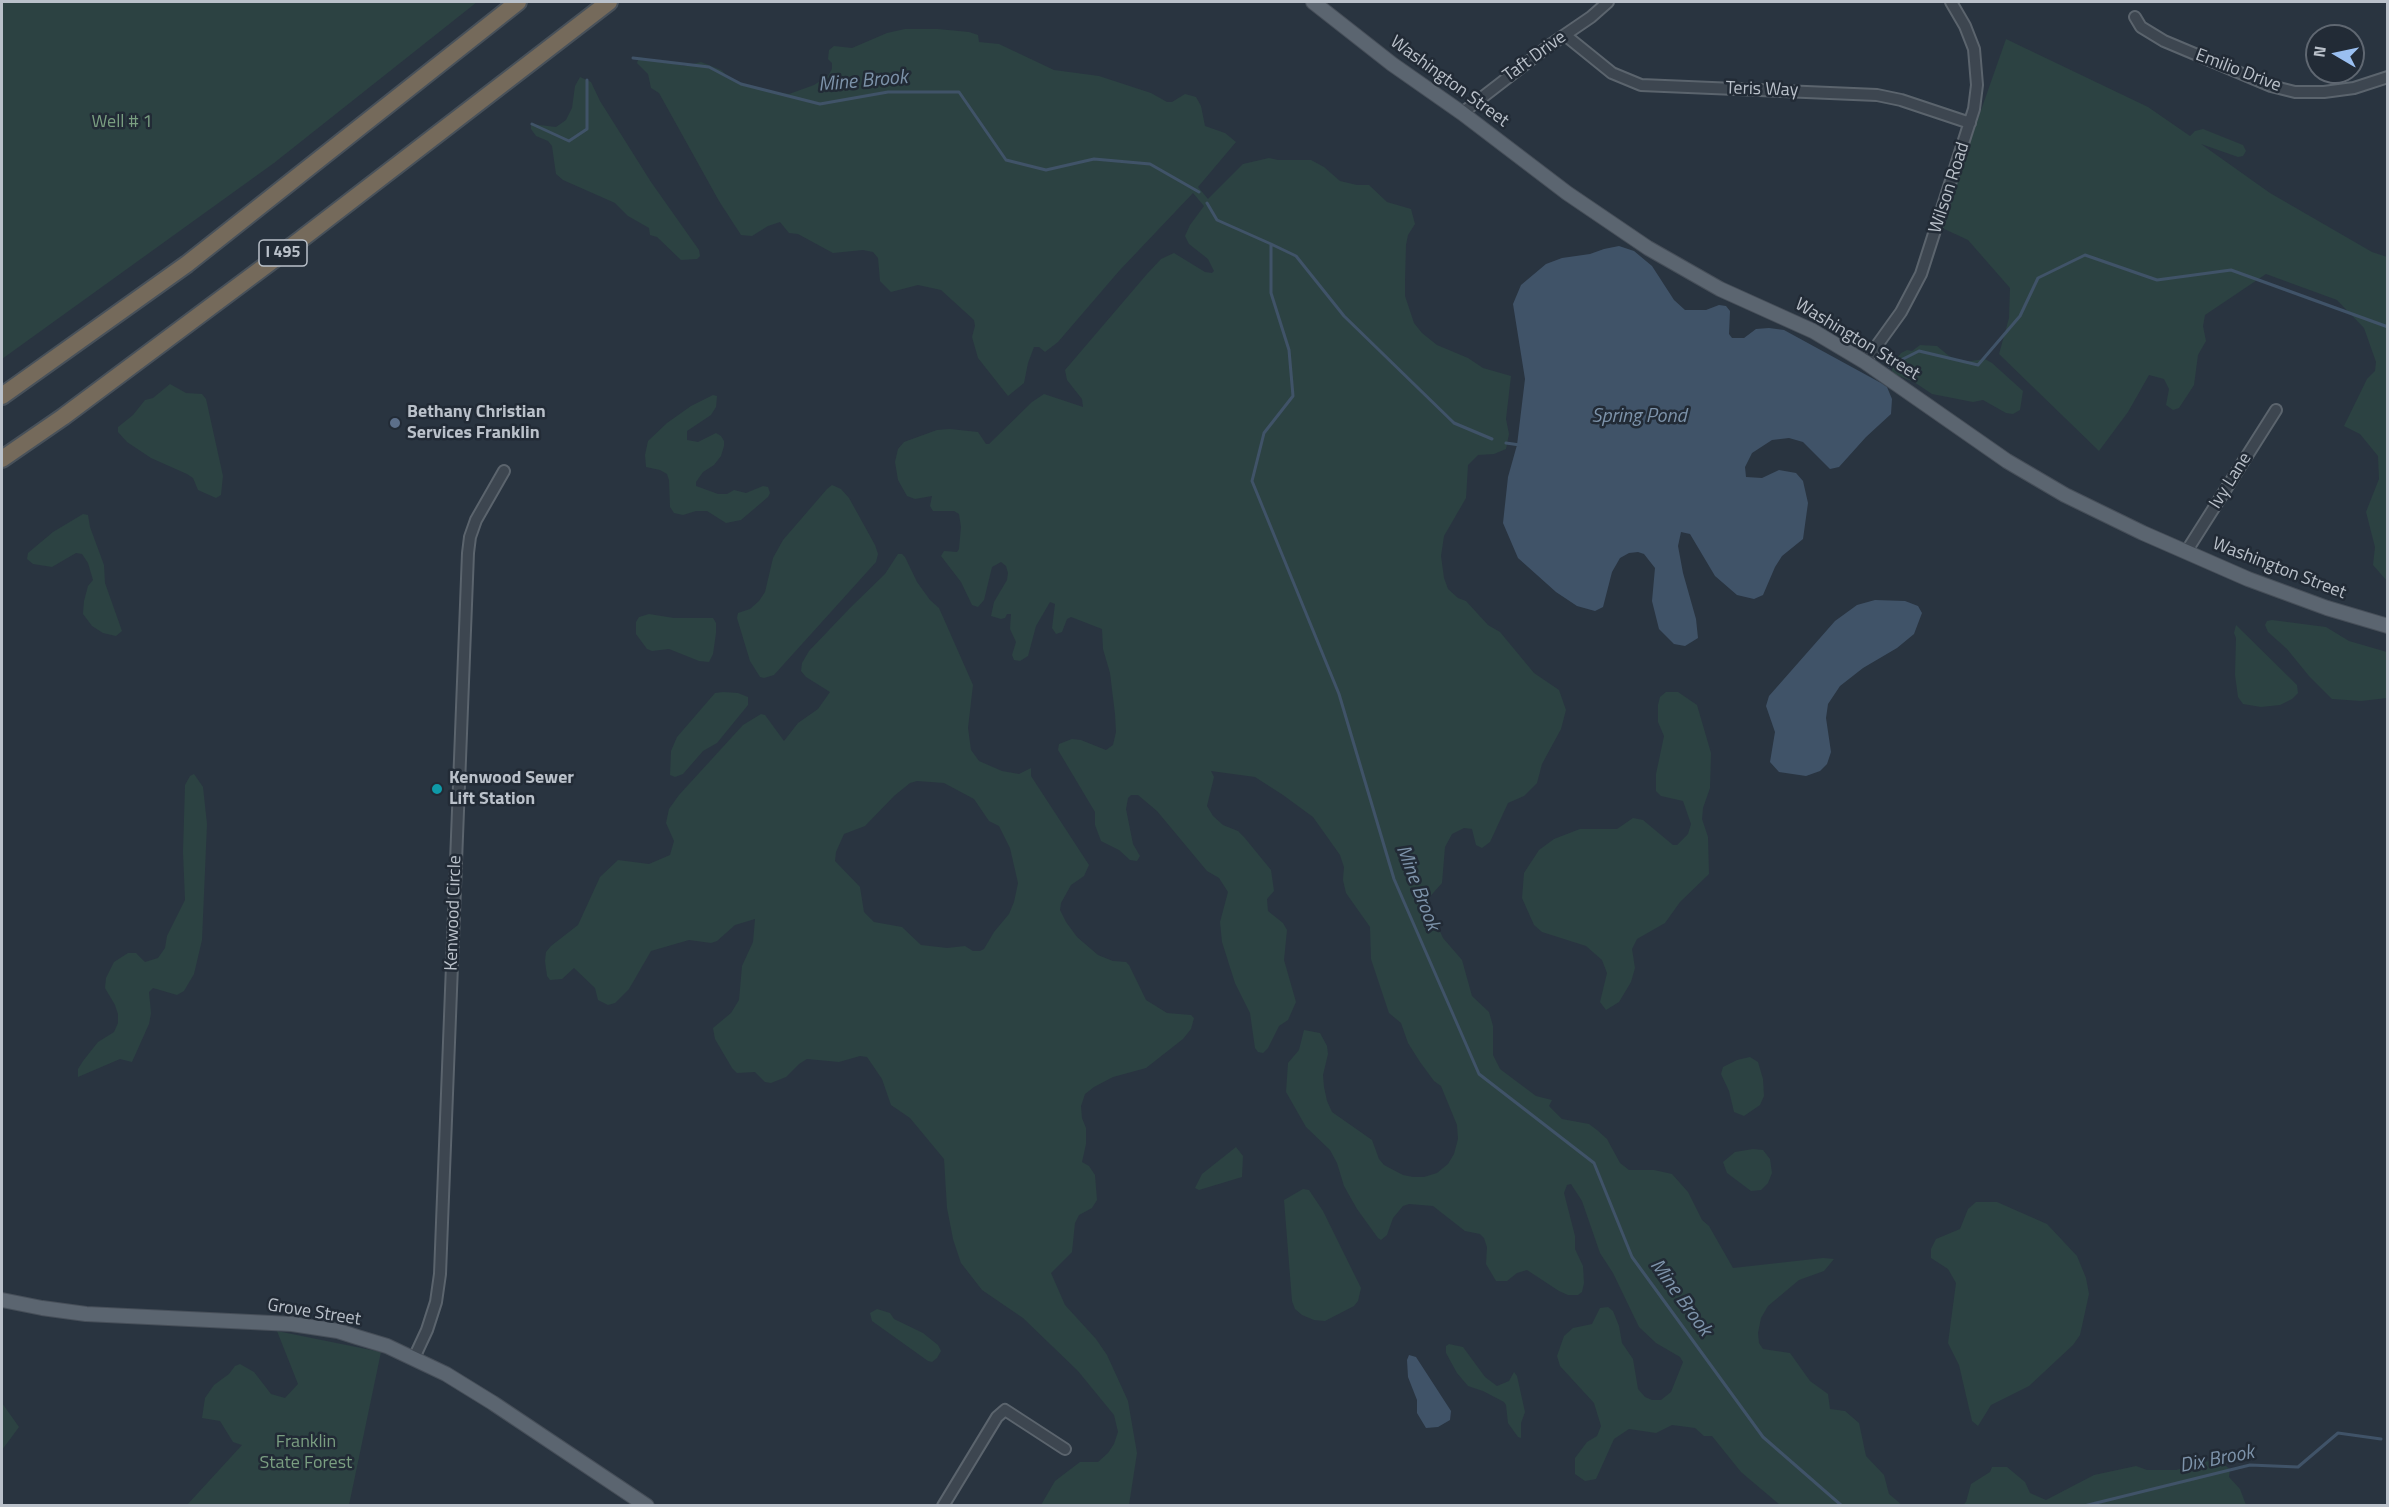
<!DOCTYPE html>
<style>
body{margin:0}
#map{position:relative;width:2389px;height:1507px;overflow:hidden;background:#293440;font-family:"Titillium Web",sans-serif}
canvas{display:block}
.frame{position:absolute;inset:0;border:3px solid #bac1ca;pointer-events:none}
.north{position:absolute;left:2305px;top:24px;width:60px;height:60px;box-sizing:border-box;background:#222b36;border:2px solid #5f6771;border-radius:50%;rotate:279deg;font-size:16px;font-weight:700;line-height:24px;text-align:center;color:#bac1ca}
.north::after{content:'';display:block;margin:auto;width:21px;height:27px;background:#9abff0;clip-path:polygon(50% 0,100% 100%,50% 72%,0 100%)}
</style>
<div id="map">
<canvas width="2389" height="1507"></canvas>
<div class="frame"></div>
<div class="north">N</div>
</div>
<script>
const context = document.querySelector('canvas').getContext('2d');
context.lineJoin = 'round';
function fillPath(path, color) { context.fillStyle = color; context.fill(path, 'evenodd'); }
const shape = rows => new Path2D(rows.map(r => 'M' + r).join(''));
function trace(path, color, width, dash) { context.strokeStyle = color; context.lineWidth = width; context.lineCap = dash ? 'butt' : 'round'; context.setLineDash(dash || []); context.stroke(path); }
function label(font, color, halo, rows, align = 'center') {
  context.font = font + ' "Titillium Web",sans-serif'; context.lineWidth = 5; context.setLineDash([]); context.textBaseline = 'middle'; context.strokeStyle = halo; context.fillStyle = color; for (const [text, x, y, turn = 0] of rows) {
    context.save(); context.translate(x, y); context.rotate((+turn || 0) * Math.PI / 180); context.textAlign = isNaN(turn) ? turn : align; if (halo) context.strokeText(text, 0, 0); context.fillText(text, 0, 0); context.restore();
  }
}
const green = shape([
 [2,2,477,2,274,163,2,359],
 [905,29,938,29,969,32,978,35,979,42,999,44,1054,70,1099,76,1151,93,1167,102,1172,102,1185,94,1196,97,1201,106,1205,126,1225,133,1236,142,1198,187,1208,199,1243,164,1269,158,1278,160,1311,160,1324,167,1340,181,1357,185,1369,185,1387,202,1411,209,1415,224,1408,235,1406,245,1405,281,1405,296,1414,323,1422,333,1437,345,1468,358,1483,368,1511,376,1506,419,1509,434,1506,449,1494,454,1478,455,1468,465,1466,498,1444,536,1441,556,1444,578,1448,589,1458,598,1466,601,1488,625,1500,632,1534,673,1559,690,1566,710,1561,729,1542,764,1537,783,1524,796,1508,803,1490,842,1482,848,1476,845,1472,829,1464,828,1452,834,1445,847,1442,883,1426,901,1443,938,1462,960,1472,996,1489,1012,1493,1026,1493,1055,1500,1069,1536,1096,1552,1100,1549,1106,1562,1119,1589,1124,1597,1130,1607,1139,1620,1163,1629,1170,1654,1170,1672,1174,1688,1192,1702,1220,1709,1226,1733,1268,1823,1258,1834,1259,1824,1271,1799,1280,1768,1306,1761,1318,1758,1333,1759,1343,1763,1349,1790,1353,1810,1381,1828,1394,1830,1409,1845,1411,1859,1423,1866,1456,1884,1475,1889,1494,1902,1505,1780,1505,1741,1472,1712,1436,1704,1436,1695,1428,1672,1425,1656,1433,1629,1429,1614,1439,1596,1479,1585,1481,1575,1474,1575,1458,1587,1442,1597,1436,1601,1426,1594,1403,1560,1366,1557,1356,1564,1336,1573,1328,1592,1324,1600,1308,1608,1307,1613,1311,1619,1326,1622,1343,1633,1359,1638,1389,1645,1397,1652,1400,1661,1400,1671,1392,1683,1362,1680,1357,1656,1343,1639,1327,1613,1273,1600,1253,1582,1201,1571,1184,1567,1185,1564,1193,1575,1236,1575,1249,1583,1266,1584,1283,1582,1292,1578,1295,1568,1295,1559,1291,1527,1270,1517,1273,1507,1281,1496,1281,1486,1264,1487,1247,1484,1238,1480,1234,1465,1231,1433,1206,1409,1204,1403,1206,1393,1218,1387,1235,1381,1240,1378,1238,1357,1209,1344,1186,1337,1163,1330,1150,1306,1127,1286,1092,1288,1063,1299,1050,1304,1030,1320,1033,1327,1046,1328,1054,1323,1075,1324,1087,1327,1101,1332,1112,1372,1140,1379,1159,1384,1165,1403,1175,1413,1177,1424,1177,1437,1173,1448,1164,1454,1154,1458,1139,1457,1125,1441,1086,1434,1081,1420,1062,1408,1043,1401,1023,1389,1013,1371,959,1370,927,1346,893,1343,880,1344,867,1340,855,1313,817,1283,795,1255,777,1211,771,1214,777,1207,806,1213,816,1223,825,1238,831,1244,837,1271,870,1274,891,1267,899,1268,911,1283,923,1287,930,1284,960,1296,1002,1288,1020,1279,1026,1268,1048,1263,1053,1258,1052,1255,1048,1250,1013,1235,983,1222,942,1220,922,1228,892,1219,878,1207,871,1157,811,1138,795,1131,795,1128,798,1126,809,1133,844,1140,856,1137,861,1130,860,1119,850,1101,841,1095,825,1095,812,1058,750,1059,744,1072,739,1081,740,1106,750,1113,745,1116,732,1115,714,1110,673,1103,649,1102,629,1071,617,1067,619,1062,632,1056,634,1052,628,1055,604,1050,602,1036,626,1028,656,1020,661,1014,660,1012,655,1016,642,1010,629,1011,614,1007,614,1005,618,1001,619,991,616,994,602,1007,580,1008,573,1006,566,1001,562,992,567,984,600,978,607,972,605,961,582,941,556,944,551,957,552,959,549,961,527,959,514,954,511,933,511,930,506,932,496,915,499,907,496,898,480,895,462,898,449,904,442,937,430,950,429,978,432,986,444,989,444,1032,402,1044,394,1083,407,1082,399,1067,380,1065,370,1147,274,1161,259,1174,253,1205,272,1212,273,1214,271,1208,259,1189,244,1185,236,1190,225,1204,206,1193,193,1119,271,1058,342,1045,352,1039,347,1034,347,1028,363,1024,383,1008,396,978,358,972,337,975,326,974,320,941,290,918,285,891,292,880,281,878,258,873,252,863,250,833,253,798,234,789,233,780,222,768,226,752,236,741,235,719,201,659,93,651,88,648,74,637,63,639,57,685,66,701,62,721,70,732,80,763,90,789,94,814,85,828,76,832,69,832,63,828,59,829,50,834,46,852,48,887,33],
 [2006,39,2148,107,2190,136,2195,131,2203,129,2243,145,2246,151,2243,156,2238,157,2201,144,2270,193,2372,252,2387,257,2387,581,2373,565,2375,547,2366,512,2379,479,2378,456,2360,434,2344,426,2367,379,2375,371,2376,362,2364,328,2337,300,2266,274,2205,315,2203,326,2206,341,2198,355,2194,385,2179,408,2173,410,2166,405,2169,389,2164,379,2149,375,2128,412,2099,451,1999,354,2009,318,2010,288,1968,240,1940,227],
 [580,77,591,82,600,101,651,182,699,250,700,256,697,259,681,260,657,237,650,235,649,228,628,216,615,203,563,180,556,174,552,146,548,141,536,136,531,129,531,124,556,127,566,120,572,108,575,86],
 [1920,345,1937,346,1949,356,1964,362,1985,359,1992,363,2023,391,2020,410,2013,414,2006,413,1983,400,1973,402,1932,394,1914,382,1891,373,1894,362,1901,353,1907,350,1912,351],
 [170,384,186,393,202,394,206,399,223,476,221,495,216,498,198,490,193,478,187,474,151,458,127,442,118,432,118,427,133,415,145,400,153,398],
 [713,395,717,396,716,407,711,415,687,431,687,440,698,442,716,433,721,436,724,441,724,446,721,456,714,465,703,472,696,482,696,486,718,494,727,494,734,490,746,493,763,486,768,487,770,493,768,497,741,520,726,523,707,511,696,511,683,515,674,513,670,507,669,480,667,474,660,470,646,467,645,455,648,441,667,423,691,406],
 [832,485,841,489,849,498,875,545,878,554,876,562,774,675,764,678,760,677,750,661,737,618,738,613,750,609,759,601,765,592,773,558,783,540,827,489],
 [83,514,88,515,90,527,104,565,105,583,122,631,116,636,103,633,92,626,83,614,84,601,88,586,93,580,88,563,82,554,76,553,52,567,33,564,27,559,28,553,53,532],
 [898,554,902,554,905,557,917,582,930,600,939,608,973,685,968,728,971,750,979,761,1002,771,1019,774,1031,768,1031,776,1089,865,1084,876,1071,885,1061,903,1060,910,1066,922,1077,937,1098,955,1113,961,1126,962,1129,965,1146,1000,1167,1013,1191,1015,1194,1018,1191,1029,1183,1039,1146,1068,1113,1077,1094,1087,1085,1094,1081,1106,1082,1118,1086,1128,1086,1144,1082,1162,1089,1166,1095,1175,1097,1200,1092,1208,1079,1215,1075,1223,1072,1252,1051,1273,1065,1305,1096,1339,1107,1355,1128,1401,1137,1453,1129,1505,1041,1505,1055,1481,1080,1462,1098,1462,1108,1453,1114,1444,1118,1432,1114,1415,1078,1371,1023,1318,982,1290,961,1263,953,1239,947,1208,944,1159,910,1118,891,1105,882,1079,867,1057,860,1056,839,1062,807,1059,799,1064,786,1077,771,1083,765,1082,755,1072,737,1073,732,1068,715,1039,713,1028,731,1013,739,1000,742,966,753,942,755,919,735,925,717,941,711,943,689,940,651,951,629,989,615,1003,608,1005,598,1000,595,988,574,968,562,979,550,980,547,976,545,961,546,952,551,946,578,925,600,877,618,860,649,864,670,855,674,841,666,823,669,809,679,795,743,725,761,714,765,715,784,741,798,723,818,709,830,692,806,677,801,671,802,663,809,651,850,608,885,574],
 [917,781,944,783,974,799,989,821,999,826,1010,848,1018,883,1014,902,1009,914,994,932,984,949,980,951,973,951,965,946,947,948,921,945,902,927,874,922,864,912,860,887,835,861,836,852,844,834,865,826,894,796,910,783],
 [649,614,674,618,713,618,716,623,716,633,713,654,709,662,699,661,669,649,652,651,647,649,636,634,636,622,639,617],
 [2272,620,2326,627,2349,641,2387,652,2387,698,2361,701,2332,699,2309,676,2287,649,2268,632,2265,625,2267,621],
 [2236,625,2297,685,2298,693,2292,699,2280,705,2261,707,2243,704,2238,697,2235,675,2236,638,2234,633],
 [723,692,738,693,748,697,748,705,717,743,703,751,683,774,675,777,670,775,671,751,677,737,715,693],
 [1666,692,1678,692,1697,705,1711,753,1710,788,1703,808,1702,819,1708,837,1709,874,1680,902,1665,923,1637,939,1632,949,1635,968,1631,982,1619,1002,1606,1010,1600,1002,1607,973,1602,960,1586,946,1542,932,1534,925,1522,898,1524,873,1539,850,1554,839,1580,829,1617,829,1633,818,1643,820,1673,845,1677,845,1688,834,1691,824,1683,801,1661,796,1656,791,1656,774,1664,736,1658,722,1658,705,1660,697],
 [194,774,203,787,207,824,202,940,194,974,184,991,177,995,153,988,149,992,151,1013,149,1024,132,1062,120,1059,78,1077,78,1069,83,1061,98,1042,114,1032,118,1023,118,1014,115,1005,105,988,106,978,114,962,128,953,136,953,145,962,158,958,165,948,167,936,185,900,183,852,185,785,190,776],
 [1750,1057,1758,1062,1763,1079,1764,1096,1760,1105,1744,1116,1734,1112,1729,1091,1721,1074,1723,1067,1737,1060],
 [1236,1147,1243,1156,1242,1177,1199,1190,1195,1188,1202,1174],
 [1753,1149,1763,1150,1770,1159,1772,1173,1768,1183,1761,1190,1751,1191,1727,1173,1723,1162,1735,1152],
 [1303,1189,1309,1190,1323,1211,1361,1288,1358,1301,1354,1306,1325,1321,1314,1320,1302,1315,1295,1309,1292,1301,1284,1200],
 [1976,1202,1997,1202,2047,1224,2077,1256,2086,1278,2089,1294,2080,1335,2073,1345,2029,1386,1991,1405,1978,1426,1972,1421,1959,1365,1948,1343,1956,1283,1948,1269,1931,1258,1931,1249,1936,1239,1960,1229,1968,1209],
 [877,1309,890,1313,894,1319,923,1333,938,1345,941,1351,937,1358,932,1362,928,1361,872,1321,870,1313],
 [277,1331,381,1352,349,1505,187,1505,242,1445,233,1442,220,1421,202,1418,205,1398,214,1385,229,1374,235,1366,240,1364,254,1372,271,1394,285,1398,298,1384],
 [1449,1344,1463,1347,1485,1377,1497,1386,1509,1381,1514,1372,1517,1376,1525,1412,1521,1423,1521,1438,1518,1437,1508,1423,1506,1405,1504,1402,1483,1391,1468,1386,1457,1373,1446,1353,1446,1346],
 [2,1403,19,1427,2,1450],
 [2216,1459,2230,1469,2229,1477,2240,1489,2246,1505,1963,1505,1966,1502,1971,1484,1990,1472,1992,1467,2007,1467,2025,1482,2030,1493,2046,1500,2094,1475,2136,1466,2147,1470,2176,1470]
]);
const water = shape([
 [1619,246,1634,251,1652,266,1674,300,1685,310,1706,310,1719,305,1726,306,1730,311,1729,334,1732,338,1744,338,1756,329,1769,328,1784,330,1881,383,1887,387,1892,399,1891,414,1866,437,1839,467,1830,469,1803,442,1789,438,1772,440,1752,453,1745,467,1746,477,1762,478,1779,470,1796,473,1803,481,1808,503,1803,539,1782,556,1775,567,1763,595,1754,599,1737,595,1715,576,1690,534,1681,532,1678,546,1683,573,1696,619,1698,638,1685,646,1674,644,1659,629,1652,601,1655,568,1644,554,1638,552,1629,553,1620,558,1612,572,1603,607,1595,611,1577,606,1556,592,1518,558,1503,523,1508,477,1517,445,1525,379,1513,304,1521,285,1546,264,1562,258,1590,254,1604,249],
 [1875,600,1905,601,1918,606,1922,613,1914,634,1897,648,1863,668,1840,686,1828,704,1826,718,1831,752,1827,764,1820,771,1806,776,1779,772,1770,762,1775,732,1766,706,1769,696,1835,621,1857,605],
 [1409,1355,1416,1357,1451,1411,1450,1420,1438,1427,1426,1428,1417,1413,1417,1400,1408,1377,1407,1360]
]);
const stream = shape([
 [633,58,709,67,741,84,820,104,888,92,959,92,1006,160,1046,170,1094,159,1150,164,1199,192],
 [532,124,569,141,587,129,587,80],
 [1207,203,1217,220,1271,244,1271,293,1289,350,1293,396,1264,433,1252,481,1339,694,1394,879,1479,1074,1594,1163,1632,1257,1763,1437,1842,1506],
 [1271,244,1296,256,1344,316,1454,423,1492,439],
 [1889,366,1919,351,1978,365,2020,316,2038,278,2085,255,2157,280,2231,270,2388,327],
 [1506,443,1520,445],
 [2084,1506,2250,1465,2298,1467,2338,1433,2381,1439]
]);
const minor = shape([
 [2135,17,2141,27,2164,41,2271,86,2295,92,2324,92,2354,88,2388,77],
 [1565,35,1612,73,1641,85,1877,95,1901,100,1970,123],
 [1462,113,1550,45,1591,17,1608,2],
 [1865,362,1901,312,1921,274,1974,109,1977,85,1974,49,1965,26,1951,2],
 [2186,552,2276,410],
 [414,1358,427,1330,436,1302,440,1274,468,553,470,537,476,520,504,471],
 [943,1506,997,1417,1005,1410,1065,1449]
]);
const major = shape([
 [1313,2,1392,64,1462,113,1567,193,1648,248,1720,289,1813,331,1865,362,2007,461,2065,495,2143,533,2248,579,2327,608,2388,626],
 [2,1300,42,1308,86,1314,292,1324,338,1331,357,1337,387,1346,446,1374,493,1403,647,1506]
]);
const highway = shape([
 [2,396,187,264,518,2],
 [2,459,63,417,300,240,609,2]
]);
const markers = [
 [395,423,6,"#5c6f8a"],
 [437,789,6,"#0f9aa8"]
];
const shields = [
 [283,253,48]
];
const shieldNames = [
 ["I 495",283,253]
];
const streetNames = [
 ["Taft Drive",1535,57,-36],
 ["Emilio Drive",2238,71,21],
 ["Washington Street",1449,82,36],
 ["Teris Way",1762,90,2],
 ["Wilson Road",1950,188,-72],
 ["Washington Street",1857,340,31],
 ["Ivy Lane",2231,481,-58],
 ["Washington Street",2279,569,21],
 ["Kenwood Circle",454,913,-88],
 ["Grove Street",314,1313,9]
];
const parkNames = [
 ["Well # 1",122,123],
 ["Franklin",306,1443],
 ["State Forest",306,1464]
];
const poiNames = [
 ["Bethany Christian",407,413],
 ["Services Franklin",407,434],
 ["Kenwood Sewer",449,779],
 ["Lift Station",449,800]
];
const waterNames = [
 ["Mine Brook",863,82,-5],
 ["Spring Pond",1639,417],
 ["Mine Brook",1417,888,69],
 ["Mine Brook",1680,1298,54],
 ["Dix Brook",2217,1460,-11]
];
fillPath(green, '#2c4242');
fillPath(water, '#405368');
trace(stream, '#405368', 3);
trace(minor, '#5b646d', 14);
trace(major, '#474f59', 16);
trace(highway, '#48515a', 20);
trace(minor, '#3d4650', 10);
trace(major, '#5b6570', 14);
trace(highway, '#756a5b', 16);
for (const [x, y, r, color] of markers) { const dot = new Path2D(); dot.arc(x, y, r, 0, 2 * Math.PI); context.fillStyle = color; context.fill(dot); trace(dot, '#222b36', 2); }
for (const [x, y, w] of shields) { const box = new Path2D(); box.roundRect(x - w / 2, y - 13, w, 26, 4.5); context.fillStyle = '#222b36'; context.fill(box); trace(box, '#bac1ca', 1.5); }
label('bold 16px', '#bac1ca', null, shieldNames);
label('18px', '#bac1ca', '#222b36', streetNames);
label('18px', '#7a9e81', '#222b36', parkNames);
label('bold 18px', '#bac1ca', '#222b36', poiNames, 'left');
label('italic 20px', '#7d93aa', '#222b36', waterNames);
</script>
